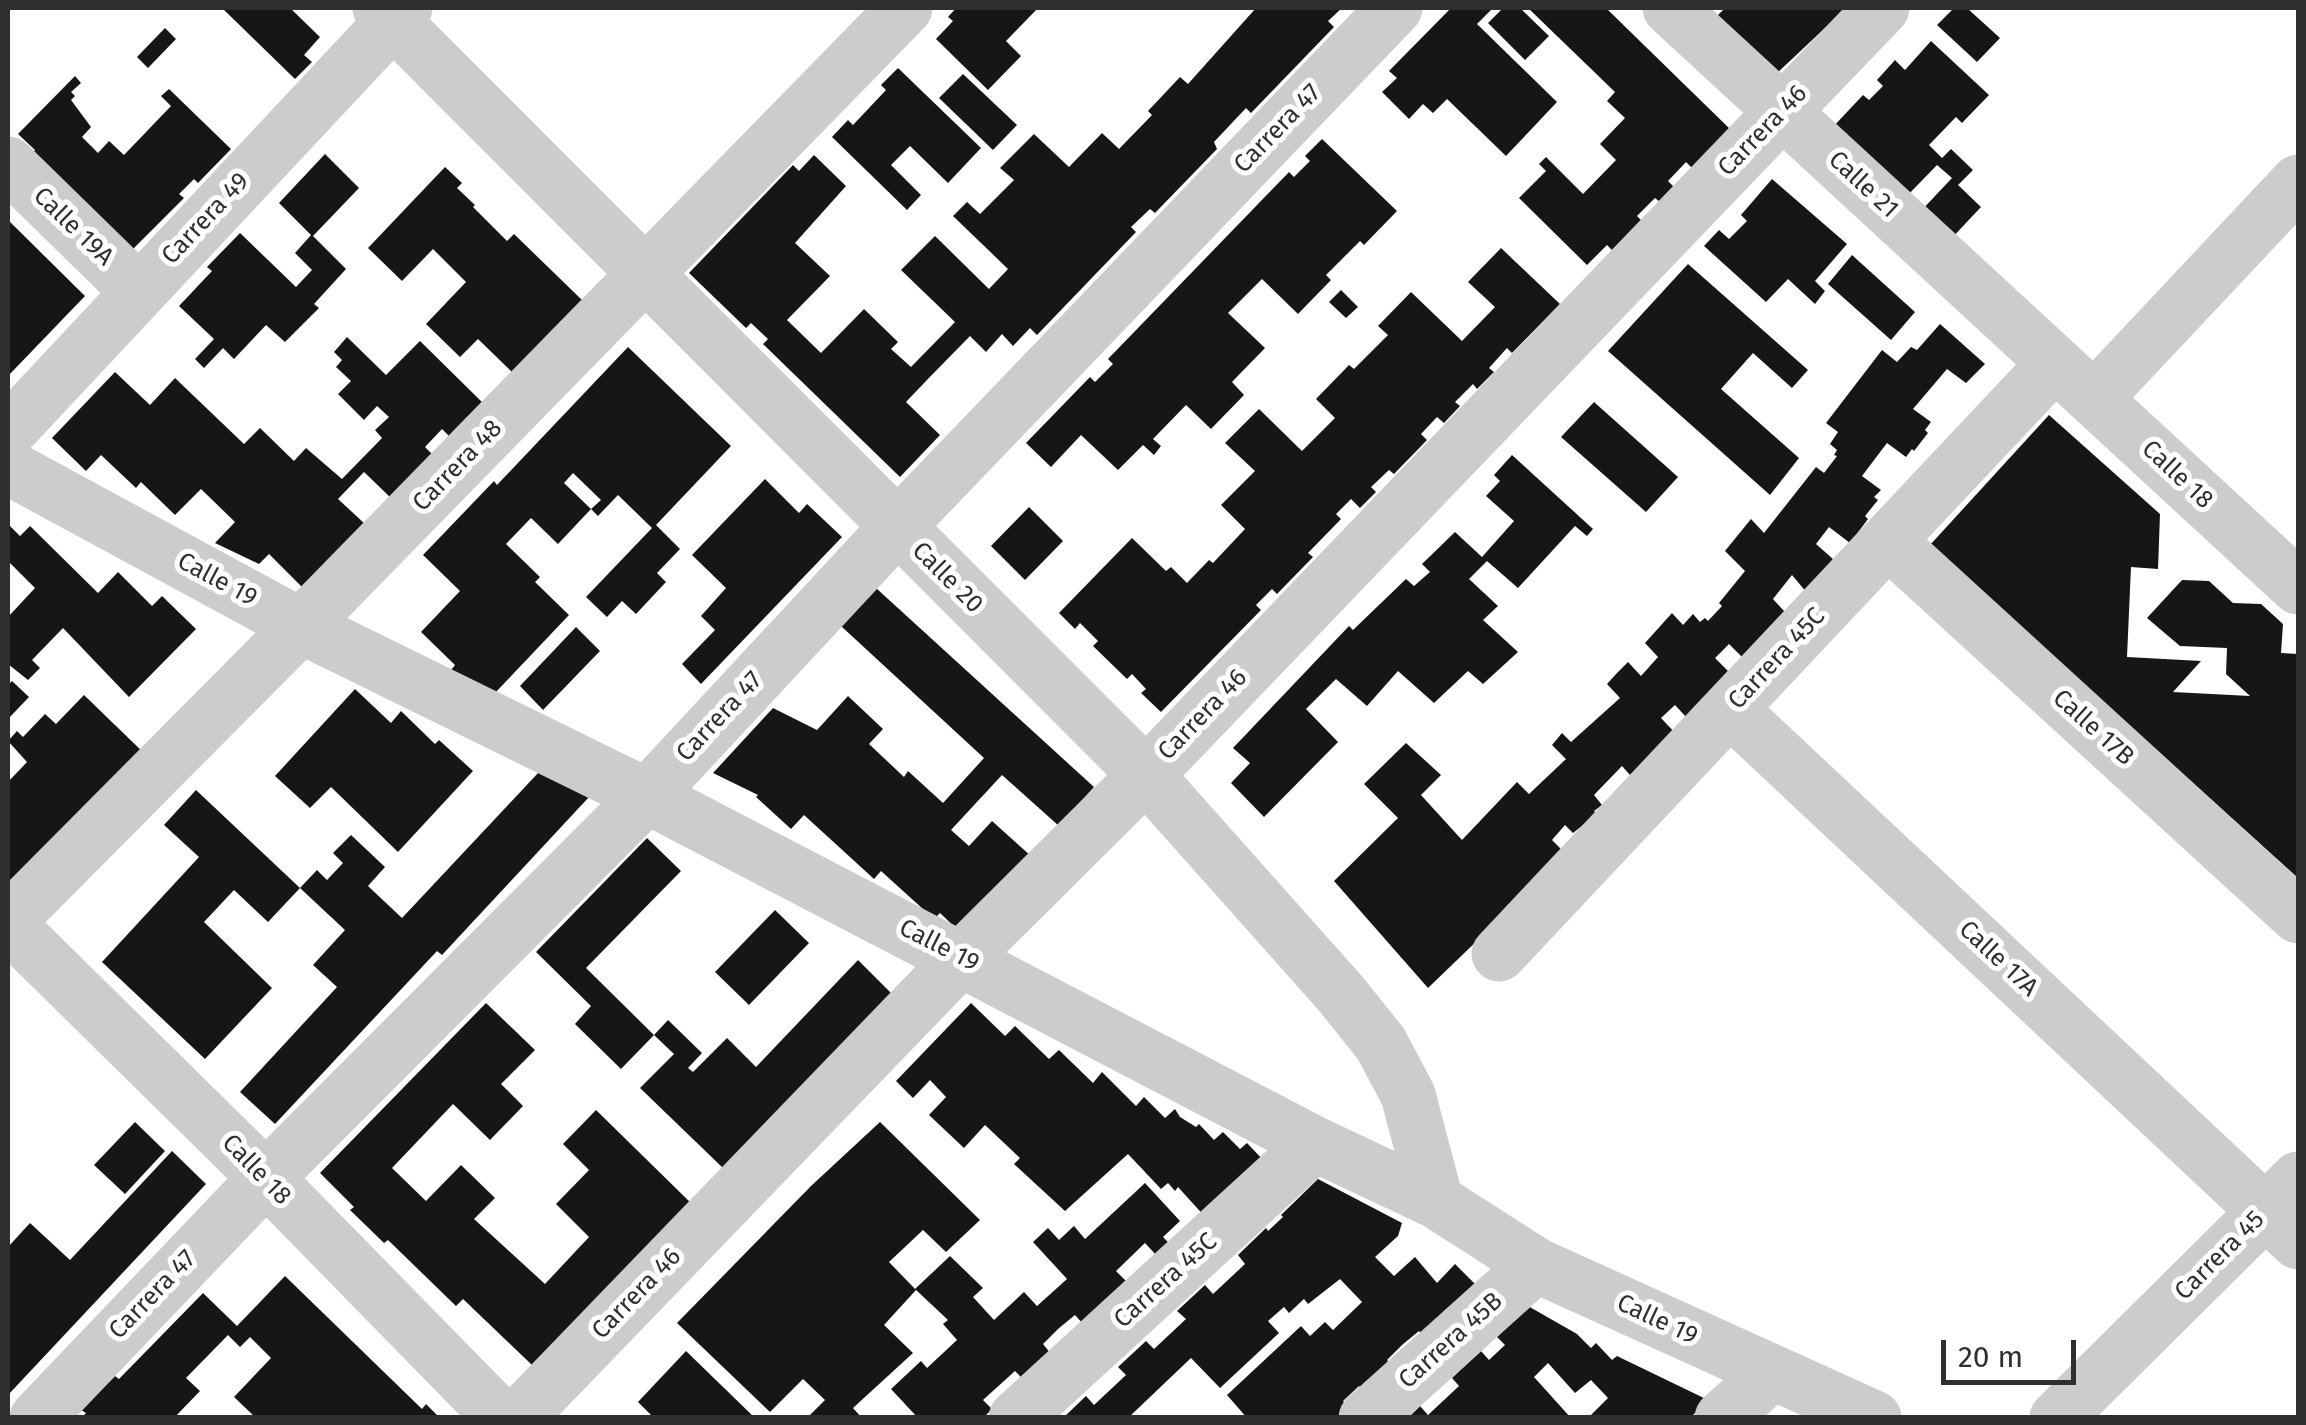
<!DOCTYPE html>
<style>
body{margin:0}
#map{position:relative;width:2306px;height:1425px;overflow:hidden;background:#fff;font-family:"Fira Sans",sans-serif}
canvas{display:block}
.frame{position:absolute;inset:0;border:10px solid #2f2f2f;pointer-events:none}
.scale{position:absolute;left:1941px;top:1340px;width:135px;height:45px;box-sizing:border-box;border:5px solid #2f2f2f;border-top:0;padding-left:12px;font-size:30px;line-height:35px;white-space:nowrap;color:#2f2f2f;-webkit-text-stroke:8px #fff;paint-order:stroke}
</style>
<div id="map">
<canvas width="2306" height="1425"></canvas>
<div class="frame"></div>
<div class="scale">20 m</div>
</div>
<script>
const context = document.querySelector('canvas').getContext('2d');
context.lineJoin = 'round';
function fillPath(path, color) { context.fillStyle = color; context.fill(path, 'evenodd'); }
const shape = rows => new Path2D(rows.map(r => 'M' + r).join(''));
function trace(path, color, width, dash) { context.strokeStyle = color; context.lineWidth = width; context.lineCap = dash ? 'butt' : 'round'; context.setLineDash(dash || []); context.stroke(path); }
function label(font, color, halo, rows, align = 'center') {
  context.font = font + ' "Fira Sans",sans-serif'; context.lineWidth = 10; context.setLineDash([]); context.textBaseline = 'middle'; context.strokeStyle = halo; context.fillStyle = color; for (const [text, x, y, turn = 0] of rows) {
    context.save(); context.translate(x, y); context.rotate((+turn || 0) * Math.PI / 180); context.textAlign = isNaN(turn) ? turn : align; if (halo) context.strokeText(text, 0, 0); context.fillText(text, 0, 0); context.restore();
  }
}
const building = shape([
 [222,8,290,8,320,37,304,55,312,62,295,79],
 [956,8,1038,8,1006,41,1021,56,988,90,936,39,953,21,948,17],
 [1256,8,1342,8,1328,21,1334,27,1251,113,1246,108,1214,142,1217,149,1155,213,1150,209,1131,227,1136,232,1037,335,1030,328,1013,346,1002,334,986,352,970,336,926,381,906,402,940,435,900,477,763,344,768,339,751,323,746,328,689,273,793,165,799,171,814,155,846,186,795,243,830,276,787,320,821,353,864,309,898,342,891,349,911,367,955,322,901,270,935,236,989,289,1008,269,953,216,967,202,980,214,1014,180,1000,168,1034,134,1069,167,1102,133,1119,149,1152,115,1148,111,1180,77,1188,84],
 [1451,8,1493,8,1477,24,1557,102,1506,156,1447,99,1433,113,1423,104,1409,119,1382,92,1397,78,1389,71],
 [1503,8,1520,8,1549,36,1525,60,1488,23],
 [1528,8,1606,8,1731,130,1693,169,1686,162,1668,181,1674,187,1660,202,1655,198,1637,216,1642,221,1612,250,1607,245,1587,265,1519,198,1546,171,1539,164,1546,157,1583,194,1616,160,1600,144,1625,118,1607,101,1615,92],
 [1725,8,1840,8,1843,11,1774,76,1714,19],
 [1954,8,1967,8,2000,38,1977,62,1937,25],
 [165,28,176,39,148,68,137,57],
 [1931,41,1989,95,1962,123,1956,117,1929,145,1942,158,1951,149,1973,170,1958,185,1981,207,1949,241,1919,213,1952,178,1937,165,1904,199,1831,129,1863,95,1869,100,1883,86,1877,80,1895,60,1905,70],
 [898,68,981,148,948,183,910,146,891,165,921,195,907,210,832,137,848,120,853,125,886,90,881,85],
 [963,74,1017,125,993,150,939,98],
 [75,76,81,83,71,92,75,96,71,100,91,127,82,137,98,153,109,141,124,155,171,106,161,96,169,89,231,149,198,183,194,179,179,194,184,198,131,251,32,154,35,150,18,134],
 [1322,139,1397,211,1364,245,1360,241,1326,275,1331,280,1298,314,1262,279,1228,313,1265,348,1232,382,1244,395,1211,429,1186,405,1153,439,1161,446,1154,455,1143,445,1118,470,1081,435,1051,467,1026,443,1090,377,1095,382,1113,364,1108,359,1289,172,1294,177,1310,161,1305,156],
 [325,154,359,188,313,236,346,269,314,304,319,308,285,342,266,325,234,359,223,348,204,368,195,359,214,339,179,306,212,271,207,267,240,233,296,287,312,270,295,253,311,235,279,203],
 [445,167,462,183,457,188,475,205,473,207,507,241,514,234,582,300,512,372,478,339,460,357,426,324,466,282,433,249,402,281,368,248],
 [1772,179,1847,244,1815,281,1825,291,1815,304,1788,279,1766,302,1704,246,1719,230,1729,239,1747,221,1741,215],
 [8,220,85,296,8,376],
 [1501,248,1560,304,1512,353,1507,348,1489,368,1494,372,1477,389,1473,384,1455,402,1460,406,1444,423,1437,417,1421,434,1427,440,1394,474,1389,470,1371,487,1376,492,1360,508,1351,499,1336,514,1341,519,1308,553,1313,557,1277,594,1272,589,1256,605,1261,610,1161,712,1141,693,1146,689,1132,674,1127,679,1093,646,1098,641,1080,623,1075,629,1059,613,1132,538,1166,571,1171,567,1187,583,1209,560,1213,563,1245,529,1221,505,1255,471,1225,443,1259,409,1302,451,1335,418,1316,399,1349,365,1354,369,1388,335,1378,326,1411,292,1462,341,1495,307,1468,282],
 [1852,255,1915,312,1891,340,1828,284],
 [1688,264,1808,370,1792,388,1753,353,1721,389,1799,458,1770,495,1608,351],
 [1341,290,1358,307,1346,318,1329,302],
 [1940,324,1985,364,1966,383,1947,369,1913,409,1931,422,1925,430,1928,433,1914,451,1912,449,1906,457,1887,443,1862,476,1881,490,1874,497,1878,500,1865,516,1868,519,1850,543,1829,527,1816,544,1833,559,1807,593,1792,575,1773,599,1794,622,1745,660,1729,644,1715,658,1737,680,1687,718,1675,705,1661,718,1679,737,1630,775,1622,766,1594,795,1602,805,1594,811,1597,814,1573,833,1565,825,1552,840,1564,852,1537,883,1428,988,1334,881,1398,818,1364,784,1406,743,1441,775,1421,795,1462,840,1517,782,1529,794,1566,759,1552,745,1562,733,1571,742,1620,698,1607,684,1617,673,1628,662,1641,676,1658,657,1645,643,1672,613,1683,625,1693,614,1700,622,1705,618,1708,621,1722,606,1719,603,1745,571,1725,551,1751,519,1764,533,1816,467,1824,473,1837,456,1834,455,1837,450,1830,444,1838,432,1826,423,1882,350,1897,362,1911,347,1917,350],
 [347,337,386,375,420,341,483,403,450,437,442,429,425,447,432,454,391,498,364,472,338,499,365,524,303,588,269,554,259,564,215,543,235,522,201,489,175,515,141,482,136,488,101,455,86,471,52,438,115,372,150,405,175,378,244,444,260,428,294,461,306,448,342,479,382,438,375,430,389,417,377,406,364,420,338,394,351,381,336,367,342,360,334,352],
 [628,347,731,446,656,525,680,549,657,573,666,582,636,614,622,601,607,617,586,597,652,528,618,495,598,516,591,509,558,544,531,518,506,544,540,577,535,582,569,615,495,693,451,670,455,665,421,632,460,591,423,555,494,481,497,485],
 [573,473,601,500,591,509,564,483],
 [1594,402,1678,477,1646,512,1561,437],
 [2049,415,2160,514,2158,569,2131,567,2127,657,2201,661,2173,692,2250,696,2226,674,2227,648,2180,646,2147,618,2182,580,2209,581,2233,603,2261,604,2283,624,2281,653,2298,654,2298,878,1930,545],
 [1512,455,1593,529,1587,536,1575,526,1518,588,1487,561,1469,579,1498,606,1483,620,1518,652,1483,684,1468,671,1434,703,1398,671,1367,706,1336,679,1306,709,1338,742,1264,817,1231,783,1250,763,1233,748,1349,626,1353,630,1406,579,1414,586,1430,572,1422,564,1455,532,1482,557,1514,521,1486,496,1500,481,1494,475],
 [765,479,799,513,807,504,842,537,701,684,682,664,715,630,701,616,726,588,692,555],
 [1029,507,1063,541,1025,580,991,546],
 [8,524,20,536,30,526,98,593,118,572,152,606,162,596,196,629,129,697,63,628,32,660,40,668,28,680,8,664,8,617,35,588,8,561],
 [876,588,1094,787,1059,826,1002,775,951,830,969,846,992,821,1032,857,962,934,940,913,934,919,881,871,874,879,804,815,791,829,756,797,758,795,713,773,773,708,817,730,848,696,883,729,869,744,904,777,908,771,943,803,984,758,841,626],
 [576,627,600,651,543,710,520,686],
 [12,681,29,697,8,719,8,685],
 [355,689,391,723,401,711,435,744,439,740,473,771,398,852,331,787,310,808,275,776],
 [84,695,146,755,13,883,8,877,8,782,27,762,8,741,17,731,23,737,45,714,56,724],
 [539,772,589,797,442,955,437,951,275,1124,240,1092,337,987,313,965,345,930,300,888,317,870,327,880,343,863,333,853,351,835,385,867,368,886,402,918],
 [196,790,300,888,268,922,234,890,204,922,272,988,205,1059,102,962,199,857,164,825],
 [647,838,681,871,586,968,654,1035,621,1069,575,1024,591,1006,536,952],
 [775,910,809,943,749,1005,715,972],
 [858,960,892,994,723,1168,640,1088,674,1054,654,1035,668,1020,702,1053,688,1068,693,1072,727,1038,756,1067],
 [486,1003,535,1050,501,1084,523,1106,490,1140,453,1104,392,1168,426,1201,461,1165,495,1198,474,1219,545,1284,589,1237,556,1204,589,1170,563,1144,596,1110,694,1206,532,1365,463,1299,456,1306,388,1240,384,1243,350,1210,354,1207,320,1173],
 [971,1003,1005,1036,1015,1026,1049,1059,1059,1050,1093,1083,1102,1072,1136,1106,1144,1097,1165,1118,1175,1109,1180,1117,1196,1127,1199,1124,1214,1140,1223,1132,1240,1149,1247,1143,1266,1163,1207,1219,1178,1187,1175,1191,1168,1183,1161,1189,1128,1154,1065,1211,1014,1164,1020,1158,985,1125,964,1148,929,1115,946,1097,930,1080,913,1098,896,1081],
 [135,1122,165,1151,125,1194,94,1165],
 [880,1122,980,1220,946,1252,923,1230,889,1262,916,1290,884,1325,913,1353,853,1408,862,1418,807,1418,825,1400,803,1379,770,1412,677,1323,811,1186],
 [172,1151,206,1184,8,1395,8,1247,30,1223,70,1260],
 [1318,1179,1402,1223,1398,1236,1375,1257,1394,1276,1415,1257,1437,1283,1455,1264,1480,1289,1426,1339,1419,1331,1402,1345,1387,1360,1395,1369,1367,1395,1359,1386,1343,1401,1351,1409,1342,1418,1247,1418,1227,1395,1301,1326,1310,1336,1325,1322,1333,1330,1362,1302,1340,1279,1308,1304,1304,1299,1289,1313,1284,1307,1268,1321,1279,1333,1220,1388,1191,1358,1128,1418,1063,1418,1086,1396,1094,1405,1126,1375,1118,1367,1146,1341,1154,1349,1186,1319,1177,1311,1205,1285,1213,1294,1245,1264,1238,1255,1266,1228,1268,1231,1283,1217,1281,1215],
 [1145,1183,1180,1221,1163,1237,1170,1244,1157,1256,1145,1243,1116,1271,1128,1283,1083,1324,1075,1315,1058,1329,1043,1344,1051,1354,1024,1380,1015,1371,983,1400,992,1409,983,1418,918,1418,891,1389,921,1361,927,1368,957,1340,943,1324,948,1320,915,1289,950,1256,983,1288,973,1297,994,1320,1024,1292,1037,1306,1067,1279,1033,1242,1048,1228,1059,1240,1074,1226,1085,1239],
 [285,1276,422,1409,426,1404,440,1418,256,1418,234,1397,271,1358,250,1337,240,1347,228,1335,186,1378,200,1391,174,1418,81,1418,86,1413,81,1410,115,1376,119,1379,203,1293,237,1326],
 [1528,1306,1577,1334,1591,1348,1596,1343,1612,1360,1617,1356,1708,1400,1690,1418,1588,1418,1608,1398,1591,1380,1575,1393,1548,1363,1534,1377,1571,1418,1408,1418,1420,1406,1428,1415,1459,1386,1452,1378,1481,1351,1489,1360,1505,1345,1497,1337],
 [686,1351,755,1418,654,1418,638,1402]
]);
const minor = shape([
 [380,8,1146,775,1341,994,1381,1044,1408,1095,1436,1201],
 [1670,8,2298,587],
 [8,164,138,291],
 [2095,398,2298,182],
 [8,432,405,8],
 [8,467,301,626,647,796,1315,1144,1436,1201,1536,1265,1874,1418],
 [1888,541,2298,916],
 [1730,709,2298,1242],
 [8,921,301,626,905,8],
 [8,924,266,1178,501,1418],
 [1499,954,2055,363],
 [37,1418,266,1178,647,796,897,527,1395,8],
 [518,1418,962,958,1146,775,1882,8],
 [1016,1418,1315,1144],
 [1366,1418,1536,1265],
 [1722,1418,1772,1373],
 [2057,1418,2298,1179]
]);
const streetNames = [
 ["Carrera 47",1278,129,-46],
 ["Carrera 46",1763,131,-46],
 ["Calle 21",1863,185,43],
 ["Carrera 49",206,219,-47],
 ["Calle 19A",73,227,44],
 ["Carrera 48",458,466,-46],
 ["Calle 18",2177,475,43],
 ["Calle 20",947,578,45],
 ["Calle 19",217,580,28],
 ["Carrera 45C",1777,659,-47],
 ["Carrera 46",1203,715,-46],
 ["Carrera 47",720,717,-47],
 ["Calle 17B",2093,728,42],
 ["Calle 19",939,946,27],
 ["Calle 17A",1998,959,43],
 ["Calle 18",256,1170,46],
 ["Carrera 45",2220,1256,-45],
 ["Carrera 45C",1166,1281,-42],
 ["Carrera 46",637,1294,-46],
 ["Carrera 47",153,1295,-46],
 ["Calle 19",1657,1320,25],
 ["Carrera 45B",1451,1341,-42]
];
fillPath(building, '#161616');
trace(minor, '#ccc', 55);
label('25px', '#2f2f2f', '#fff', streetNames);
</script>
